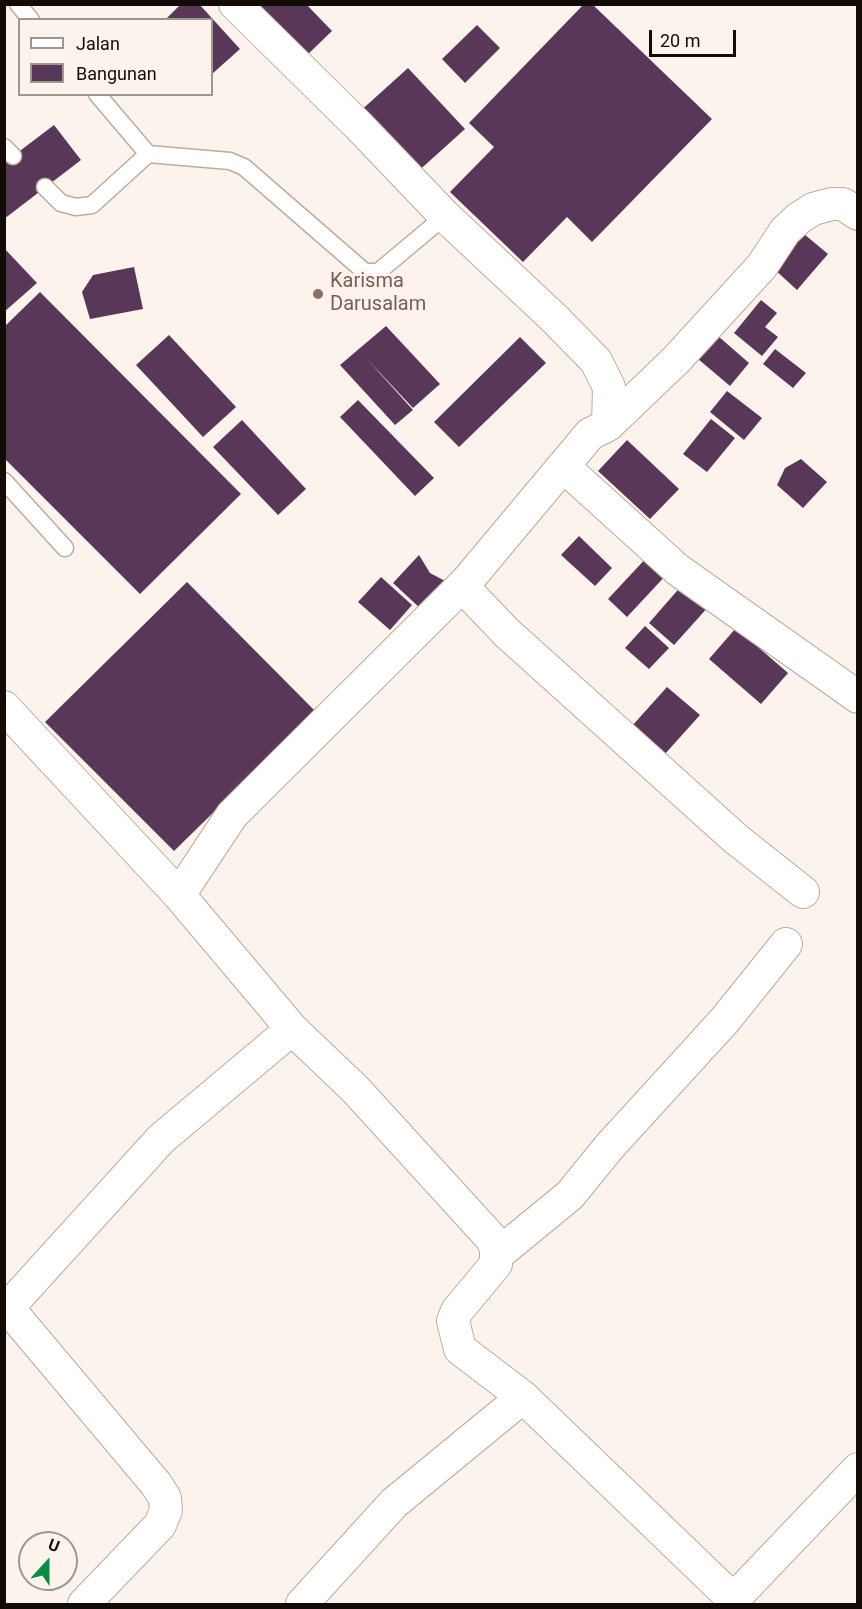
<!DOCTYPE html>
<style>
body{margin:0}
#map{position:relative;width:862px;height:1609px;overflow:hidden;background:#fcf4ec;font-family:Roboto,sans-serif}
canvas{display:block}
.frame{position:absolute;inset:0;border:6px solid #120b06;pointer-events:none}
.legend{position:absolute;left:18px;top:18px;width:195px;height:78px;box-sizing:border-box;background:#fcf4ec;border:2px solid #9e9790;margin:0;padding:8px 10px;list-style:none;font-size:18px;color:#120b06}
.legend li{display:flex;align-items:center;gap:12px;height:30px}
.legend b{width:30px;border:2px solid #9e9790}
.north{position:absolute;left:18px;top:1531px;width:60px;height:60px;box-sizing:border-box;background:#fcf4ec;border:2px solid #9e9790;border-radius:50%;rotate:21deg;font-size:16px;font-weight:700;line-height:24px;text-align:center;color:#120b06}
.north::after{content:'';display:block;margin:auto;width:21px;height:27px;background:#0b8a45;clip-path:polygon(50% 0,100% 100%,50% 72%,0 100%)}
.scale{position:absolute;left:649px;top:30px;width:87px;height:27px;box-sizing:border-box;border:3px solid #120b06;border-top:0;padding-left:8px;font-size:18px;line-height:21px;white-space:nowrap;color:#120b06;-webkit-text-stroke:4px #fcf4ec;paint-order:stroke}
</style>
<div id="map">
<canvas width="862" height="1609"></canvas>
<div class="frame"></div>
<ul class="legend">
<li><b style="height:8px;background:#fff"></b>Jalan</li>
<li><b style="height:16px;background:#583758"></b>Bangunan</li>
</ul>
<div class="north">U</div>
<div class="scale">20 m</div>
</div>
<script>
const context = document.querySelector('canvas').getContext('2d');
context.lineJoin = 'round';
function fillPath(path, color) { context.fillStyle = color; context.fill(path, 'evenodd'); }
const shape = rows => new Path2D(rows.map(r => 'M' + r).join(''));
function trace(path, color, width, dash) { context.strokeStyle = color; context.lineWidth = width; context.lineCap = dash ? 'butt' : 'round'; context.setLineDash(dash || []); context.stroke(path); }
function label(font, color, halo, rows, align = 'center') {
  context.font = font + ' Roboto,sans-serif'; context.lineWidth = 6; context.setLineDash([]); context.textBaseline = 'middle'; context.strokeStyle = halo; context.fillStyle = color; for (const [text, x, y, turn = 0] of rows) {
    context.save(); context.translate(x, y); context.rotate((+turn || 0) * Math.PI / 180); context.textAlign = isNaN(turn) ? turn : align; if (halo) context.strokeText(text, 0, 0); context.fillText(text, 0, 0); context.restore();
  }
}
const building = shape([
 [181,4,199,4,240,49,212,74,212,20,165,20],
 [259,4,306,4,332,31,305,57,256,7],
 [584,4,592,4,712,119,592,242,567,217,523,262,450,192,494,147,469,123],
 [477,25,500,48,465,83,442,59],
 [408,68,465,129,414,175,357,114],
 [54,125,81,160,4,219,4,163],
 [804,234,828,254,797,290,773,268],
 [4,248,37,283,4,312],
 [134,267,143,309,90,319,82,292,93,275],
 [40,292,241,494,140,594,4,458,4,327],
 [761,300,777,313,765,327,778,337,762,356,734,333],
 [386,326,440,384,413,408,366,358,413,410,395,425,340,365],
 [710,329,749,363,730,386,691,353],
 [169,335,236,407,203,437,136,365],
 [520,337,546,363,459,447,434,422],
 [775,349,806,373,793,388,763,364],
 [727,391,762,418,744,440,710,412],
 [358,400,434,478,415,496,340,417],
 [711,419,735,438,707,472,683,454],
 [242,420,306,489,278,515,213,447],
 [627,440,679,489,650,519,598,471],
 [801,459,827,482,803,508,777,485,785,468],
 [579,536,612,568,595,586,561,555],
 [419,555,430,573,447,582,422,610,393,583],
 [649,555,668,573,627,617,608,599],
 [381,577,412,605,390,630,358,602],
 [187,582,316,712,174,851,45,722],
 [683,584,709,606,674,645,649,623],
 [645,626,669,648,649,669,625,648],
 [736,628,788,673,761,704,709,659],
 [667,687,700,715,664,755,632,726]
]);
const lane = shape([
 [18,4,31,20],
 [97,94,148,154,230,161,244,167,365,272,378,272,445,216],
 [4,147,13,156],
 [45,187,61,203,76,207,92,205,148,154],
 [4,481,65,548]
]);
const street = shape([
 [608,425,676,360,762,266,785,231,799,218,813,209,832,204,843,204,858,214],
 [563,466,678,570,858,697],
 [462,586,507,633,736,839,803,892],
 [4,707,179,895,292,1029,355,1089,492,1239,496,1249,496,1264,457,1311,453,1321,460,1349,523,1397,734,1600],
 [179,895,232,815,467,581,590,434,608,425,609,387,596,361,555,319,445,216,358,125,235,4],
 [497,1255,570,1195,609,1147,725,1020,786,944],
 [8,1308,156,1484,165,1498,166,1510,160,1525,84,1604],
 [4,1312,161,1139,292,1029],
 [302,1604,394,1503,523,1397],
 [729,1604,858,1469]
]);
const markers = [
 [318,294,6,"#8d6e63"]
];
const educationNames = [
 ["Karisma",330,282],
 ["Darusalam",330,305]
];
fillPath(building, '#583758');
trace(lane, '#beab99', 19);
trace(street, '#beab99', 34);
trace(lane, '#fff', 16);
trace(street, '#fff', 32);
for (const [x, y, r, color] of markers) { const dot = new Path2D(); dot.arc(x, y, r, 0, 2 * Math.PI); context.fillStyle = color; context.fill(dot); trace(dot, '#fcf4ec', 2); }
label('20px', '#785e54', '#fcf4ec', educationNames, 'left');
</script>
